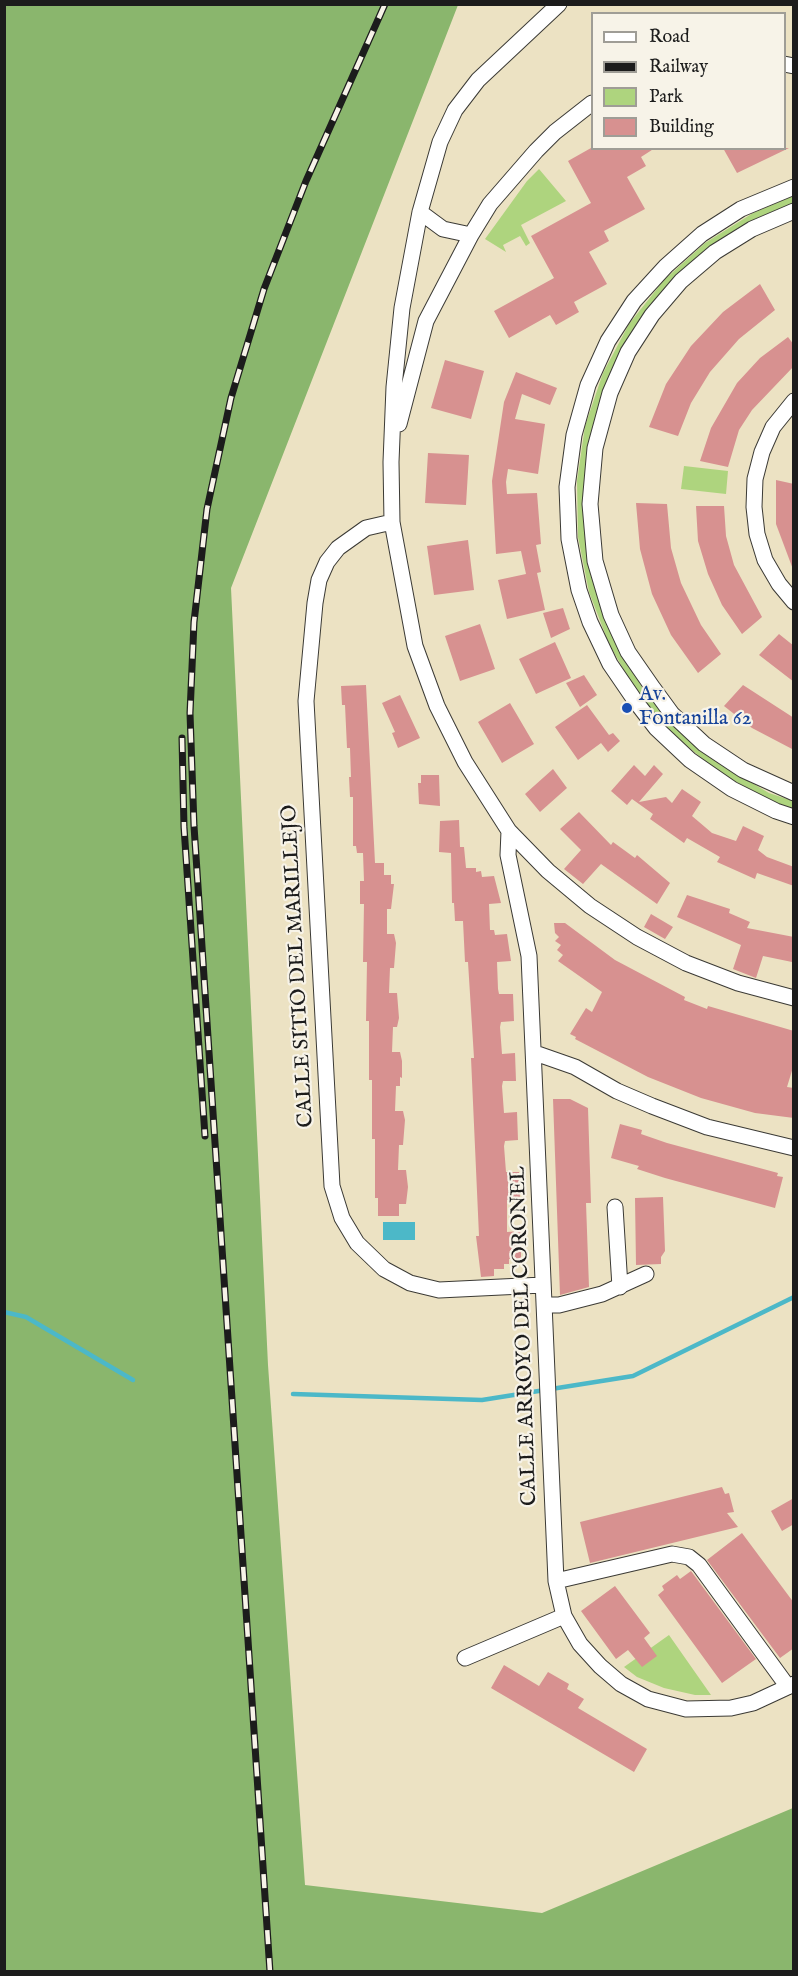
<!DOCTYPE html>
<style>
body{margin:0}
#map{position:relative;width:798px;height:1976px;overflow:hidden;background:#ece2c3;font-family:"IM FELL English",serif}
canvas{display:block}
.frame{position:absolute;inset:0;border:6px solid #1c1c1c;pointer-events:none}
.legend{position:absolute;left:591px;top:12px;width:195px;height:138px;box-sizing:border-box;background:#f7f3e8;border:2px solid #9f9d96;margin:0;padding:8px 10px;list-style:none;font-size:18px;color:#1c1c1c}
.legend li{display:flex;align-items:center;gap:12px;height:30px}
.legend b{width:30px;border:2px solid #9f9d96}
</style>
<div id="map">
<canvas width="798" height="1976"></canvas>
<div class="frame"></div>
<ul class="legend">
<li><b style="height:8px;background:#fff"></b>Road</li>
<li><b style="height:8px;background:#1c1c1c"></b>Railway</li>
<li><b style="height:16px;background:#aed47e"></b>Park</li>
<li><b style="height:16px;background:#d79190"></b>Building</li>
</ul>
</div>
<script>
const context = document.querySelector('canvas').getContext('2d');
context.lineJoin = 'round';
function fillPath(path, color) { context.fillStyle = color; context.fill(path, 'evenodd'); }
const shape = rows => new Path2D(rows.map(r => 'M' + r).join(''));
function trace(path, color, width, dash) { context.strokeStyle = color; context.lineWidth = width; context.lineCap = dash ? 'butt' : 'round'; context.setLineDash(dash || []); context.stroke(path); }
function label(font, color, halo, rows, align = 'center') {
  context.font = font + ' "IM FELL English",serif'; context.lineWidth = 4.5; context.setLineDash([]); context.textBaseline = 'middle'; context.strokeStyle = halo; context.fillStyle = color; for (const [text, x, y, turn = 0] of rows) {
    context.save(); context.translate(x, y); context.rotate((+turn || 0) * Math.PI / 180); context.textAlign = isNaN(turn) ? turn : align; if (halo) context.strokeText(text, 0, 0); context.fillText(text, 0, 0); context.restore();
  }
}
const green = shape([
 [539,169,566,201,521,225,530,243,526,246,520,236,503,245,506,252,485,239,527,181],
 [793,196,793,203,755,219,709,248,635,328,609,376,592,428,584,482,585,537,596,591,615,642,643,689,679,731,722,765,769,793,793,801,793,809,765,798,717,771,674,735,637,693,609,644,589,592,578,537,577,481,585,426,603,373,629,324,664,280,705,243,753,213],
 [684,466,728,471,726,494,681,489],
 [669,1635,711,1695,695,1695,664,1688,637,1677,624,1667]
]);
const forest = shape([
 [5,4,458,5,231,588,268,1365,305,1885,542,1913,793,1808,793,1971,5,1971]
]);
const water = shape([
 [383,1222,415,1222,415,1240,383,1240]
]);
const stream = shape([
 [4,1312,26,1317,133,1380],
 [293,1394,482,1400,633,1376,794,1297]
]);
const building = shape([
 [591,148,655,148,641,157,646,166,627,177,645,209,604,231,609,241,589,252,607,284,574,302,579,312,556,325,550,315,509,338,494,311,554,278,531,236,591,203,568,161],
 [723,148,789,148,737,173],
 [760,284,775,310,739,339,710,372,691,403,678,436,649,427,666,384,691,346,723,312],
 [788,337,794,345,794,366,752,410,739,430,728,467,700,461,711,428,737,383,760,358],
 [445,360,484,371,471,419,431,408],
 [516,372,557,388,550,405,522,394,515,419,545,424,538,474,508,469,506,482,507,494,537,493,541,544,536,545,541,572,537,573,545,610,507,619,498,580,526,574,521,551,496,554,492,481,504,402],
 [428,453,469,455,466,505,425,503],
 [776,480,794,484,794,572,776,524],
 [636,503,667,504,671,548,681,583,701,625,721,654,698,673,671,635,652,594,640,549],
 [696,506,724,506,726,536,734,565,762,617,742,634,722,605,708,574,698,541],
 [468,540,474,590,434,595,427,546],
 [563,608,570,629,551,638,543,613],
 [480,624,495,669,460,681,445,636],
 [779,634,794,646,794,682,759,655],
 [555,642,571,678,536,694,519,659],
 [584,675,597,695,580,707,566,683],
 [366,685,375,863,384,863,384,875,391,875,391,884,394,884,391,909,387,909,387,934,394,934,396,943,394,968,390,968,389,993,397,993,399,1018,397,1027,393,1027,392,1052,400,1052,402,1061,402,1078,400,1077,400,1086,396,1086,395,1111,403,1111,405,1120,403,1145,399,1145,398,1170,406,1170,408,1187,406,1204,399,1204,399,1216,378,1216,378,1198,375,1198,375,1139,372,1139,372,1080,369,1080,369,1021,366,1021,367,962,363,962,364,904,360,904,360,881,364,881,363,853,357,853,356,846,353,846,353,797,350,797,349,777,351,777,350,748,347,748,345,705,342,705,341,686],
 [743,685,794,718,794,750,752,728,724,706],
 [400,695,420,738,398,748,392,733,395,732,382,703],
 [510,703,534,744,502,763,478,722],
 [587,705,609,735,613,733,620,741,608,752,601,743,578,760,555,727],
 [634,765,645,776,654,765,663,774,639,802,666,797,672,803,682,789,701,802,692,816,712,833,736,841,743,826,764,836,758,850,767,857,794,867,794,886,757,873,755,879,717,862,720,857,687,838,684,843,650,819,653,814,632,799,627,805,611,791],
 [553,769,567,788,540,812,525,794],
 [421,775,439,775,440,806,419,804,418,783,421,783],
 [579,812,611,845,613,842,635,858,637,855,670,883,657,904,601,864,583,884,564,869,581,850,560,829],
 [459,820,460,847,464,847,466,868,476,868,476,872,481,871,482,877,494,876,501,903,489,904,490,930,494,930,495,935,507,934,511,961,497,962,498,989,499,994,513,994,514,1021,501,1022,500,1027,502,1054,515,1053,516,1081,503,1081,502,1086,504,1113,517,1112,518,1140,505,1141,504,1146,506,1172,519,1172,520,1199,507,1200,507,1232,521,1231,521,1259,509,1259,509,1264,504,1264,504,1269,494,1269,494,1276,481,1277,476,1236,479,1236,471,1058,474,1058,468,962,465,962,463,921,455,921,454,903,452,903,451,853,439,852,440,821],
 [687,895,730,909,729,913,750,922,747,928,794,937,792,962,763,956,756,978,733,969,741,945,677,917],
 [651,914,673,927,665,939,644,927],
 [554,923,565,923,615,960,685,997,684,1000,707,1009,708,1006,794,1031,794,1064,787,1087,794,1088,794,1118,755,1113,701,1098,648,1077,575,1039,576,1037,570,1034,586,1008,592,1012,602,992,558,961,563,955,557,950,561,945,555,941,559,937,555,933],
 [553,1099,570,1099,588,1108,591,1203,586,1203,589,1287,560,1295],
 [620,1124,642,1130,641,1134,667,1143,778,1173,777,1176,783,1177,775,1208,665,1178,637,1169,639,1166,611,1158],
 [663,1197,665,1251,661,1257,661,1264,636,1265,635,1198],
 [722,1487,725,1494,729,1493,734,1512,727,1513,738,1527,590,1563,580,1522],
 [794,1498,794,1524,782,1531,771,1511],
 [742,1533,794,1603,794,1648,780,1658,707,1560],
 [691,1571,756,1659,722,1683,658,1595,664,1590,662,1586,677,1575,680,1579],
 [615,1586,650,1633,644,1638,657,1656,642,1667,628,1650,616,1659,581,1611],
 [504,1665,539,1686,548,1672,569,1684,567,1689,584,1699,578,1708,647,1749,634,1772,491,1688]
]);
const minor = shape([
 [559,4,478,80,455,110,440,142,420,212,402,308,394,387,391,462,392,522,415,646,437,706,465,762,509,831,548,871,590,906,637,937,686,963,738,983,794,998],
 [784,64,794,66],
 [794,187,741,209,702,234,666,266,634,301,608,341,588,385,574,435,567,487,569,539,579,590,590,622,610,664,636,702,656,728,690,760,732,789,776,811,794,817],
 [794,211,752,229,715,252,681,281,652,315,628,352,610,393,595,448,590,504,595,561,611,615,628,652,653,688,672,714,704,744,743,770,794,793],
 [420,212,443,229,471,235],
 [794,401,773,427,762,452,755,479,754,507,757,534,765,560,779,584,794,602],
 [399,424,426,321,471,235,490,204,536,151,555,132,592,103],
 [392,522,366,528,338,548,327,562,319,580,315,603,306,701,332,1186,342,1218,357,1243,384,1269,410,1283,439,1290,543,1285],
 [509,831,508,855,529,956,556,1581,564,1616,580,1644,600,1666,621,1684,648,1699,686,1709,731,1708,753,1703,794,1684],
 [535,1053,575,1067,617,1091,652,1106,707,1127,794,1148],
 [615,1207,620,1287],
 [544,1305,559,1305,602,1294,646,1274],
 [556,1581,672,1554,689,1557,699,1565,788,1687],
 [465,1658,564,1616]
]);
const rail = shape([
 [182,738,184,827,205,1136],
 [270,1972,194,826,190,713,194,622,207,509,231,398,264,289,306,181,385,4]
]);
const markers = [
 [627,708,6,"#1a4fb4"]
];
const transitNames = [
 ["Av.",639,696],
 ["Fontanilla 62",639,720]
];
const streetNames = [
 ["CALLE SITIO DEL MARILLEJO",299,966,-93],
 ["CALLE ARROYO DEL CORONEL",525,1336,-92]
];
fillPath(green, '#aed47e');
fillPath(forest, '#8ab66d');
fillPath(water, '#4cb8c8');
trace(stream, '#4cb8c8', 4.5);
fillPath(building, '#d79190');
trace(minor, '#3b3a35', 17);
trace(minor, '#fff', 15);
trace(rail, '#1c1c1c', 7);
trace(rail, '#f7f3e8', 4.5, [14]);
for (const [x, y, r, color] of markers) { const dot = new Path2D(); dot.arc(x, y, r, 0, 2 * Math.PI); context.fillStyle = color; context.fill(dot); trace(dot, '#f7f3e8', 2); }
label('21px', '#164399', '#f7f3e8', transitNames, 'left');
label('21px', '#1c1c1c', '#f7f3e8', streetNames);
</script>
